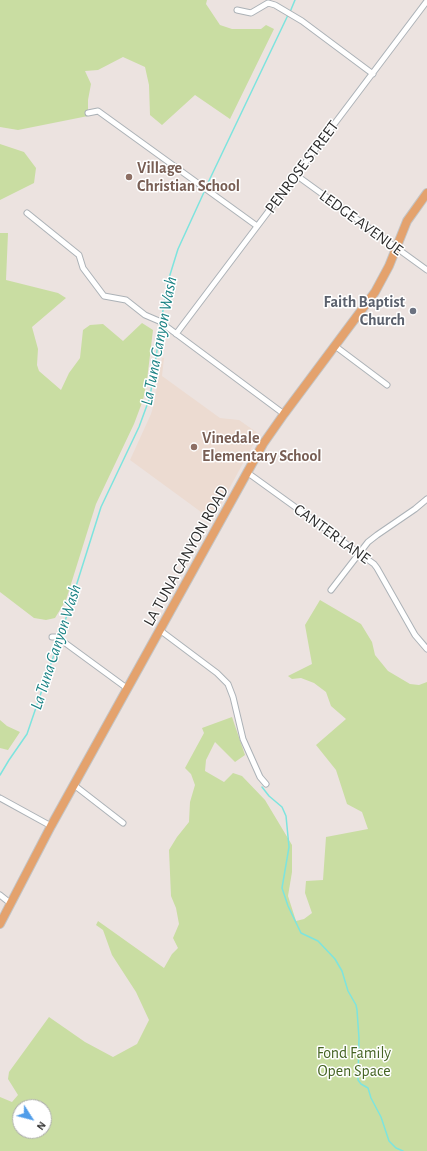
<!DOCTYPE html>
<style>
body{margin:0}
#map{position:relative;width:427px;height:1151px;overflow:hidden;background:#ece3e0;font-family:"Alegreya Sans",sans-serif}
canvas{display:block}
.north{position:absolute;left:12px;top:1099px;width:40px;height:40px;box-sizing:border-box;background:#fff;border:1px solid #ababab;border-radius:50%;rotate:126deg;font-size:11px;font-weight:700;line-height:16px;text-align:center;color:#2c2c2c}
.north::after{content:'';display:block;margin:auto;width:14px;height:18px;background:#509de9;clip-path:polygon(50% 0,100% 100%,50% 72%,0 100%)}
</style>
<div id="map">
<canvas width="427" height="1151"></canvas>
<div class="north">N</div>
</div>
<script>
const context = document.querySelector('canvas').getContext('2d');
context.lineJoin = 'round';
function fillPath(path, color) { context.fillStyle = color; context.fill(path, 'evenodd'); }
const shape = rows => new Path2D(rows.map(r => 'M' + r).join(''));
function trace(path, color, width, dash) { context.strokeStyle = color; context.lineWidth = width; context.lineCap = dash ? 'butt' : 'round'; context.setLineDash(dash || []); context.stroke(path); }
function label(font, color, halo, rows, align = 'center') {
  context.font = font + ' "Alegreya Sans",sans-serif'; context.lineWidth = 3; context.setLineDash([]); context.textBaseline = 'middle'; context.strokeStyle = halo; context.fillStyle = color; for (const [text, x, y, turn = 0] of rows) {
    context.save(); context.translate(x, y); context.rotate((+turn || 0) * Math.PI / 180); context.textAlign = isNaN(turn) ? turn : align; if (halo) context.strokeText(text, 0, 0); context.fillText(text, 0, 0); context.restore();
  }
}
const education = shape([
 [162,358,164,358,162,376,220,418,239,420,259,434,212,520,130,460,151,414,154,404]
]);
const green = shape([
 [0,0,207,0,206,4,220,25,232,29,261,29,266,25,274,29,230,119,195,95,162,125,150,115,149,85,145,67,123,57,98,70,85,71,91,84,88,100,88,116,18,130,0,127],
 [0,144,24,152,36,168,34,183,0,200],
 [0,233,8,233,6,280,58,293,66,298,32,327,38,349,37,365,39,371,61,390,69,373,80,358,83,330,90,325,103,324,123,341,142,323,153,330,147,380,143,400,134,424,96,504,66,600,55,618,46,620,34,618,0,592],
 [320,600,361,624,372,642,375,655,388,671,410,684,419,685,427,682,427,1151,0,1151,0,1097,12,1102,18,1095,8,1079,9,1072,49,1017,85,1042,113,1057,137,1044,149,1020,136,992,112,955,103,930,96,925,98,921,164,968,172,954,178,948,173,938,179,924,176,908,171,896,169,850,177,837,189,822,190,802,195,785,191,774,185,768,204,733,202,728,232,717,245,755,235,762,215,742,206,760,205,771,224,782,233,773,242,776,265,800,292,845,292,872,288,896,296,921,304,919,312,913,305,893,306,881,323,880,326,837,368,829,362,812,347,804,336,770,316,745,346,719,331,706,326,692,314,683,301,678,292,679,288,676,312,664,305,625],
 [20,1107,44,1107,44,1131,20,1131],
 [0,720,7,726,20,732,8,750,0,748]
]);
const stream = shape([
 [290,12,295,0],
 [206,187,288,15],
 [161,321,169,278,178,249,205,190],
 [60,637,101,507,139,427,150,397,161,324],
 [0,775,9,760,27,734,59,640],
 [262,787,269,796,282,807,286,816,289,847,282,888,288,906,301,933,318,941,335,959,342,971,348,991,356,1005,357,1010,359,1038,358,1080,361,1084,368,1088,371,1098,381,1117,389,1141,396,1148,403,1151]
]);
const street = shape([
 [237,10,251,13,268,3,275,5,302,21,373,74],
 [88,113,98,111,257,226],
 [296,175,427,270],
 [27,213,79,255,83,268,104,296,126,300,145,315,159,321,284,414],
 [176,334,427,1],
 [335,346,387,385],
 [248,473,374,564,377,568,415,635,427,649],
 [331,590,368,542,377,535,415,509,427,499],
 [161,631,217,673,228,684,233,697,243,739,260,777,266,784],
 [52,637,57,637,128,689],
 [74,785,123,823],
 [0,798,51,826],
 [0,895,10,903]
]);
const primary = shape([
 [0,924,51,826,263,444,284,414,375,292,389,266,407,221,427,193]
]);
const markers = [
 [129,177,4,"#8d6e63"],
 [413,311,4,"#6b7280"],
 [194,447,4,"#8d6e63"]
];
const streetNames = [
 ["PENROSE STREET",302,167,-53],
 ["LEDGE AVENUE",361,223,36],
 ["CANTER LANE",332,534,36],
 ["LA TUNA CANYON ROAD",186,556,-61]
];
const educationNames = [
 ["Village",137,168],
 ["Christian School",137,186],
 ["Vinedale",202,438],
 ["Elementary School",202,456]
];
const worshipNames = [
 ["Faith Baptist",405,302],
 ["Church",405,320]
];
const parkNames = [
 ["Fond Family",354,1053],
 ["Open Space",354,1071]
];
const waterNames = [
 ["La Tuna Canyon Wash",159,341,-79],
 ["La Tuna Canyon Wash",56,647,-72]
];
fillPath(education, '#ecdbd1');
fillPath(green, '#c9dda2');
trace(stream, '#7de4de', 1.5);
trace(street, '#acb2b7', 7);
trace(primary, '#c4c4c4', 10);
trace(street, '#fff', 5);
trace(primary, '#e4a26d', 8);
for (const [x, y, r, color] of markers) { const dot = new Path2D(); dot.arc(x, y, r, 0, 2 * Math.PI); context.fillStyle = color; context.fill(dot); trace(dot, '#fff', 1.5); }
label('16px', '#2c2c2c', '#fff', streetNames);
label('bold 16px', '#785e54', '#fff', educationNames, 'left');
label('bold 16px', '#5b616d', '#fff', worshipNames, 'right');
label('16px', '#446322', '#fff', parkNames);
label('italic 17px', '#1a8284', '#fff', waterNames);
</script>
